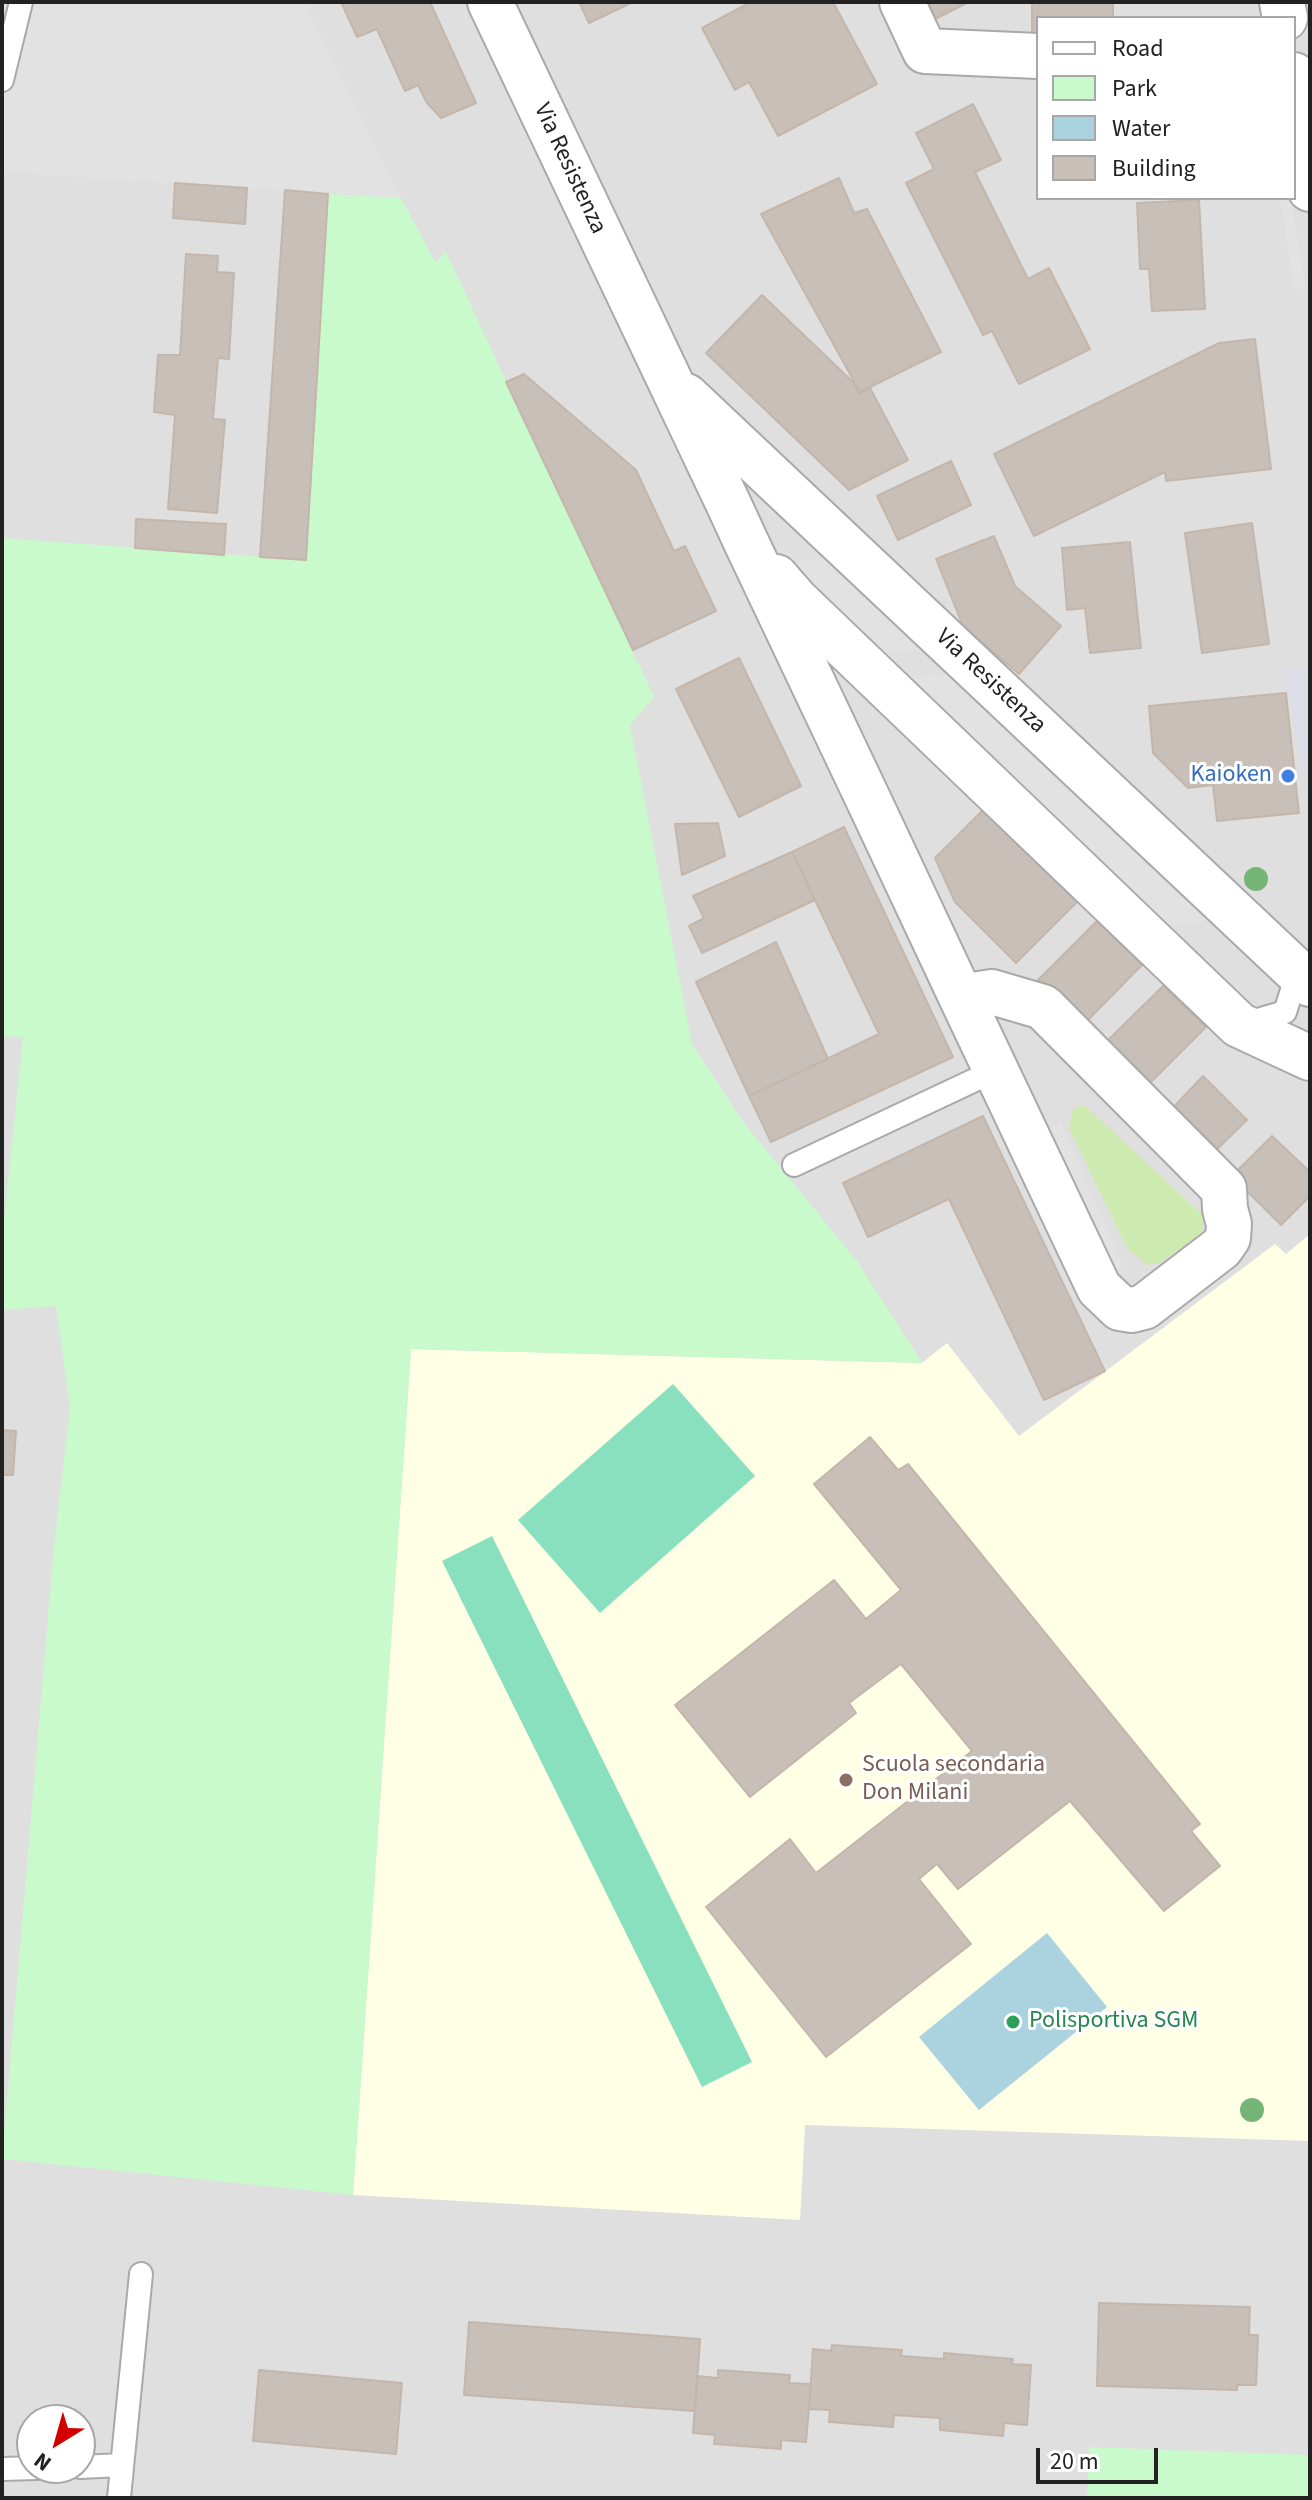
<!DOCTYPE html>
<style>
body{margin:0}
#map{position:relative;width:1312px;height:2500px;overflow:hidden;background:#f2efe9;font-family:"Source Sans 3",sans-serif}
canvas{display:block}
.frame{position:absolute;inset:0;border:4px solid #222;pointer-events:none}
.legend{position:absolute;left:1036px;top:16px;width:260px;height:184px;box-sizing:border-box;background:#fff;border:2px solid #a7a7a7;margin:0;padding:10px 14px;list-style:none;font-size:24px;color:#222}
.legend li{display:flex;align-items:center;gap:16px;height:40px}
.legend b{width:40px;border:2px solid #a7a7a7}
.north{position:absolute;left:16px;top:2404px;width:80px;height:80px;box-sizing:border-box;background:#fff;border:2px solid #a7a7a7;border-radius:50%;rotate:217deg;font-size:22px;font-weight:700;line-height:32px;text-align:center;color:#222}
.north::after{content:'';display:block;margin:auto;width:28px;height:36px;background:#d40000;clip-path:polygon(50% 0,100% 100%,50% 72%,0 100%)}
.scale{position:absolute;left:1036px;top:2448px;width:122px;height:36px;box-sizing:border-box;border:4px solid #222;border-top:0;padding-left:10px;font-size:24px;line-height:28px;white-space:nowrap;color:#222;-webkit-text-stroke:6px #fff;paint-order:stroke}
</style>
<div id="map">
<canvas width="1312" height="2500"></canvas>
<div class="frame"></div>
<ul class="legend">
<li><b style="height:10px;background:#fff"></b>Road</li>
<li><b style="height:22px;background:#c8facc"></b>Park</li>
<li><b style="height:22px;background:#aad3df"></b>Water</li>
<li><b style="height:22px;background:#c7bfb8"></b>Building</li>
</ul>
<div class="north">N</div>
<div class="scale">20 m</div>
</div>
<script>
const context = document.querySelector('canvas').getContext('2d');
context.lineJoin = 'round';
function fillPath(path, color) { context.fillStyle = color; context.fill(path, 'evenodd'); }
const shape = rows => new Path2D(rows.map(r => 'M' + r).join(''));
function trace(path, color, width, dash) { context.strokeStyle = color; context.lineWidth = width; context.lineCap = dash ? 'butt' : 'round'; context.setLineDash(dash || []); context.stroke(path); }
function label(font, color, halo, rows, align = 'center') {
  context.font = font + ' "Source Sans 3",sans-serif'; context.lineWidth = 6; context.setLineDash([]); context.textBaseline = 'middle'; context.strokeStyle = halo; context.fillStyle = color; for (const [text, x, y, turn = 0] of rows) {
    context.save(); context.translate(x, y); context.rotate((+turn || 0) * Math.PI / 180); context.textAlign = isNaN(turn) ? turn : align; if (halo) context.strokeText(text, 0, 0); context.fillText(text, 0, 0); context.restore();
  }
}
const residential = shape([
 [2,2,1310,2,1310,2498,2,2498],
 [1038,18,1294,18,1294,198,1038,198],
 [32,2420,80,2420,80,2468,32,2468]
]);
const education = shape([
 [1310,1234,1310,2141,805,2125,800,2220,353,2195,411,1349,922,1363,947,1343,1019,1436,1275,1244,1286,1254]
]);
const grass = shape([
 [1083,1104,1205,1217,1201,1234,1160,1263,1147,1265,1127,1248,1069,1128,1072,1111]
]);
const park = shape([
 [328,194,401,198,435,262,446,252,654,697,630,725,692,1044,744,1123,857,1261,922,1363,411,1349,353,2195,2,2159,54,1546,70,1407,56,1306,2,1310,2,1240,23,1037,2,1036,2,538,306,560],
 [1089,2447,1310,2455,1310,2498,1087,2498]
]);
const pitch = shape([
 [673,1384,755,1476,600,1613,518,1520],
 [492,1536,752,2062,702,2087,442,1561]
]);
const parking = shape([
 [2,2,305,2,401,198,2,172],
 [1280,198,1291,198,1306,289,1294,289],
 [839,555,939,650,868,652,790,564],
 [923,675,964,677,1218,921,1154,925,898,679],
 [1060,1121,1124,1267,1111,1272,1042,1133]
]);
const plaza = shape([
 [1285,670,1310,670,1310,809]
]);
const water = shape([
 [1047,1933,1107,2007,979,2110,919,2037]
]);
const building = shape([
 [341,2,430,2,476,103,441,118,427,103,418,85,405,91,377,29,357,37,341,2],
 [579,2,633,2,589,23,579,2],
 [751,2,833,2,877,84,778,136,749,82,735,90,702,28,751,2],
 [927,2,969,2,935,19,927,2],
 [1032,2,1113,2,1113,18,1038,18,1038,34,1032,34,1032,2],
 [973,104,1001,160,975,172,1028,279,1049,268,1090,349,1019,384,992,331,983,335,906,183,934,169,916,133,973,104],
 [839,178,854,213,867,209,941,352,860,392,761,214,839,178],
 [175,183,247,188,245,224,173,218,175,183],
 [285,190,328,194,306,560,260,557,285,190],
 [1199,200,1205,309,1152,311,1149,269,1140,269,1137,203,1199,200],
 [186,254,218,256,217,272,234,273,229,359,218,358,213,419,225,420,217,513,168,509,175,415,154,412,158,355,180,355,186,254],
 [762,295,854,383,859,394,870,388,908,460,849,490,706,353,762,295],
 [1255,339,1271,469,1166,481,1165,472,1034,536,994,454,1219,343,1255,339],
 [524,374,636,470,674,551,685,546,716,611,633,650,506,382,524,374],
 [951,461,971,505,898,540,877,496,951,461],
 [136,519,226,524,224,555,135,548,136,519],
 [1252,523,1269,644,1202,653,1185,533,1252,523],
 [994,536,1015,586,1061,626,1019,674,963,626,936,559,994,536],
 [1130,542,1141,648,1090,653,1085,608,1067,610,1062,548,1130,542],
 [739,658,801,786,739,817,676,689,739,658],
 [1286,693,1299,813,1217,821,1213,785,1188,788,1153,753,1149,706,1286,693],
 [983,810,1077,902,1016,963,955,902,935,858,983,810],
 [718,823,725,856,682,875,675,824,718,823],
 [844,827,953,1057,771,1142,749,1096,879,1034,792,852,844,827],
 [792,852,815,900,702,953,689,926,704,918,693,896,792,852],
 [1097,921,1142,965,1081,1027,1036,982,1097,921],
 [776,942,828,1059,749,1096,696,982,776,942],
 [1163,986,1206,1027,1144,1089,1101,1047,1163,986],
 [1203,1076,1247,1120,1211,1155,1168,1113,1203,1076],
 [983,1116,1105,1371,1044,1400,949,1199,868,1237,843,1183,983,1116],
 [1272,1136,1310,1172,1310,1196,1281,1225,1232,1176,1272,1136],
 [2,1430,16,1431,13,1475,2,1475,2,1430],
 [870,1437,898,1470,908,1464,1200,1824,1191,1831,1220,1866,1164,1911,1070,1801,958,1889,937,1864,919,1879,971,1944,826,2057,706,1907,790,1839,816,1873,972,1751,901,1664,849,1703,856,1713,750,1797,675,1705,834,1580,866,1619,901,1590,814,1484,870,1437],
 [1099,2303,1250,2307,1249,2335,1258,2335,1256,2385,1237,2385,1237,2390,1097,2386,1099,2303],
 [469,2322,700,2339,695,2411,464,2395,469,2322],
 [832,2345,902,2350,901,2356,944,2359,944,2353,1013,2359,1012,2364,1031,2365,1027,2425,1004,2423,1003,2436,940,2430,940,2418,894,2415,893,2427,829,2422,830,2410,809,2409,813,2349,831,2351,832,2345],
 [259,2370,402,2383,396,2454,253,2441,259,2370],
 [718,2370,790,2375,789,2383,811,2384,806,2442,781,2440,781,2449,714,2444,715,2435,693,2433,697,2376,718,2378,718,2370]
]);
const service = shape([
 [2,80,21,2],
 [1244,1024,1285,1012,1293,987,1293,968],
 [794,1165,996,1070],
 [80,2467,122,2465],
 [2,2469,36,2468],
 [119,2498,141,2274]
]);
const minor = shape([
 [490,2,729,505,746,542,869,801,963,1001,1099,1288,1120,1308,1132,1310,1144,1307,1221,1248,1228,1238,1229,1224,1225,1209,1224,1189,1043,1007,992,992,979,994,963,1001],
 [902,2,925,51,1038,56],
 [1282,2,1285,18],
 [1294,75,1310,189],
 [686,396,1310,984],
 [776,577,796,600,1239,1025,1310,1058]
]);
const trees = [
 [1256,879],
 [1252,2110]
];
const markers = [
 [1288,776,8,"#3f7fe0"],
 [846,1780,8,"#8d6e63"],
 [1013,2022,8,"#2e9e5b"]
];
const streetNames = [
 ["Via Resistenza",569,169,65],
 ["Via Resistenza",990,682,43]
];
const shopNames = [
 ["Kaioken",1272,776]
];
const educationNames = [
 ["Scuola secondaria",862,1766],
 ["Don Milani",862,1794]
];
const leisureNames = [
 ["Polisportiva SGM",1029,2022]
];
fillPath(residential, '#e0dfdf');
fillPath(education, '#ffffe5');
fillPath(grass, '#cdebb0');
fillPath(park, '#c8facc');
fillPath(pitch, '#88e0be');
fillPath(parking, '#e2e2e2');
fillPath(plaza, '#dddde8');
fillPath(water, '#aad3df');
fillPath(building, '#c7bfb8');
trace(building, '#c4b6ab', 2);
trace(service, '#a9a9a9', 26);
trace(minor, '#a9a9a9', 48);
trace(service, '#fff', 22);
trace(minor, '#fff', 44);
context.fillStyle = '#74b475';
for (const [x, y] of trees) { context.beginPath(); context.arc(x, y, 12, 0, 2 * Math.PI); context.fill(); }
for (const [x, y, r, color] of markers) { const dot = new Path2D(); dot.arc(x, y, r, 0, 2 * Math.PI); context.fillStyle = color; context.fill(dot); trace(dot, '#fff', 3); }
label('24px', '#222', '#fff', streetNames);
label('24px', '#366cbe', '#fff', shopNames, 'right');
label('24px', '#785e54', '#fff', educationNames, 'left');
label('24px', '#27864d', '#fff', leisureNames, 'left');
</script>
